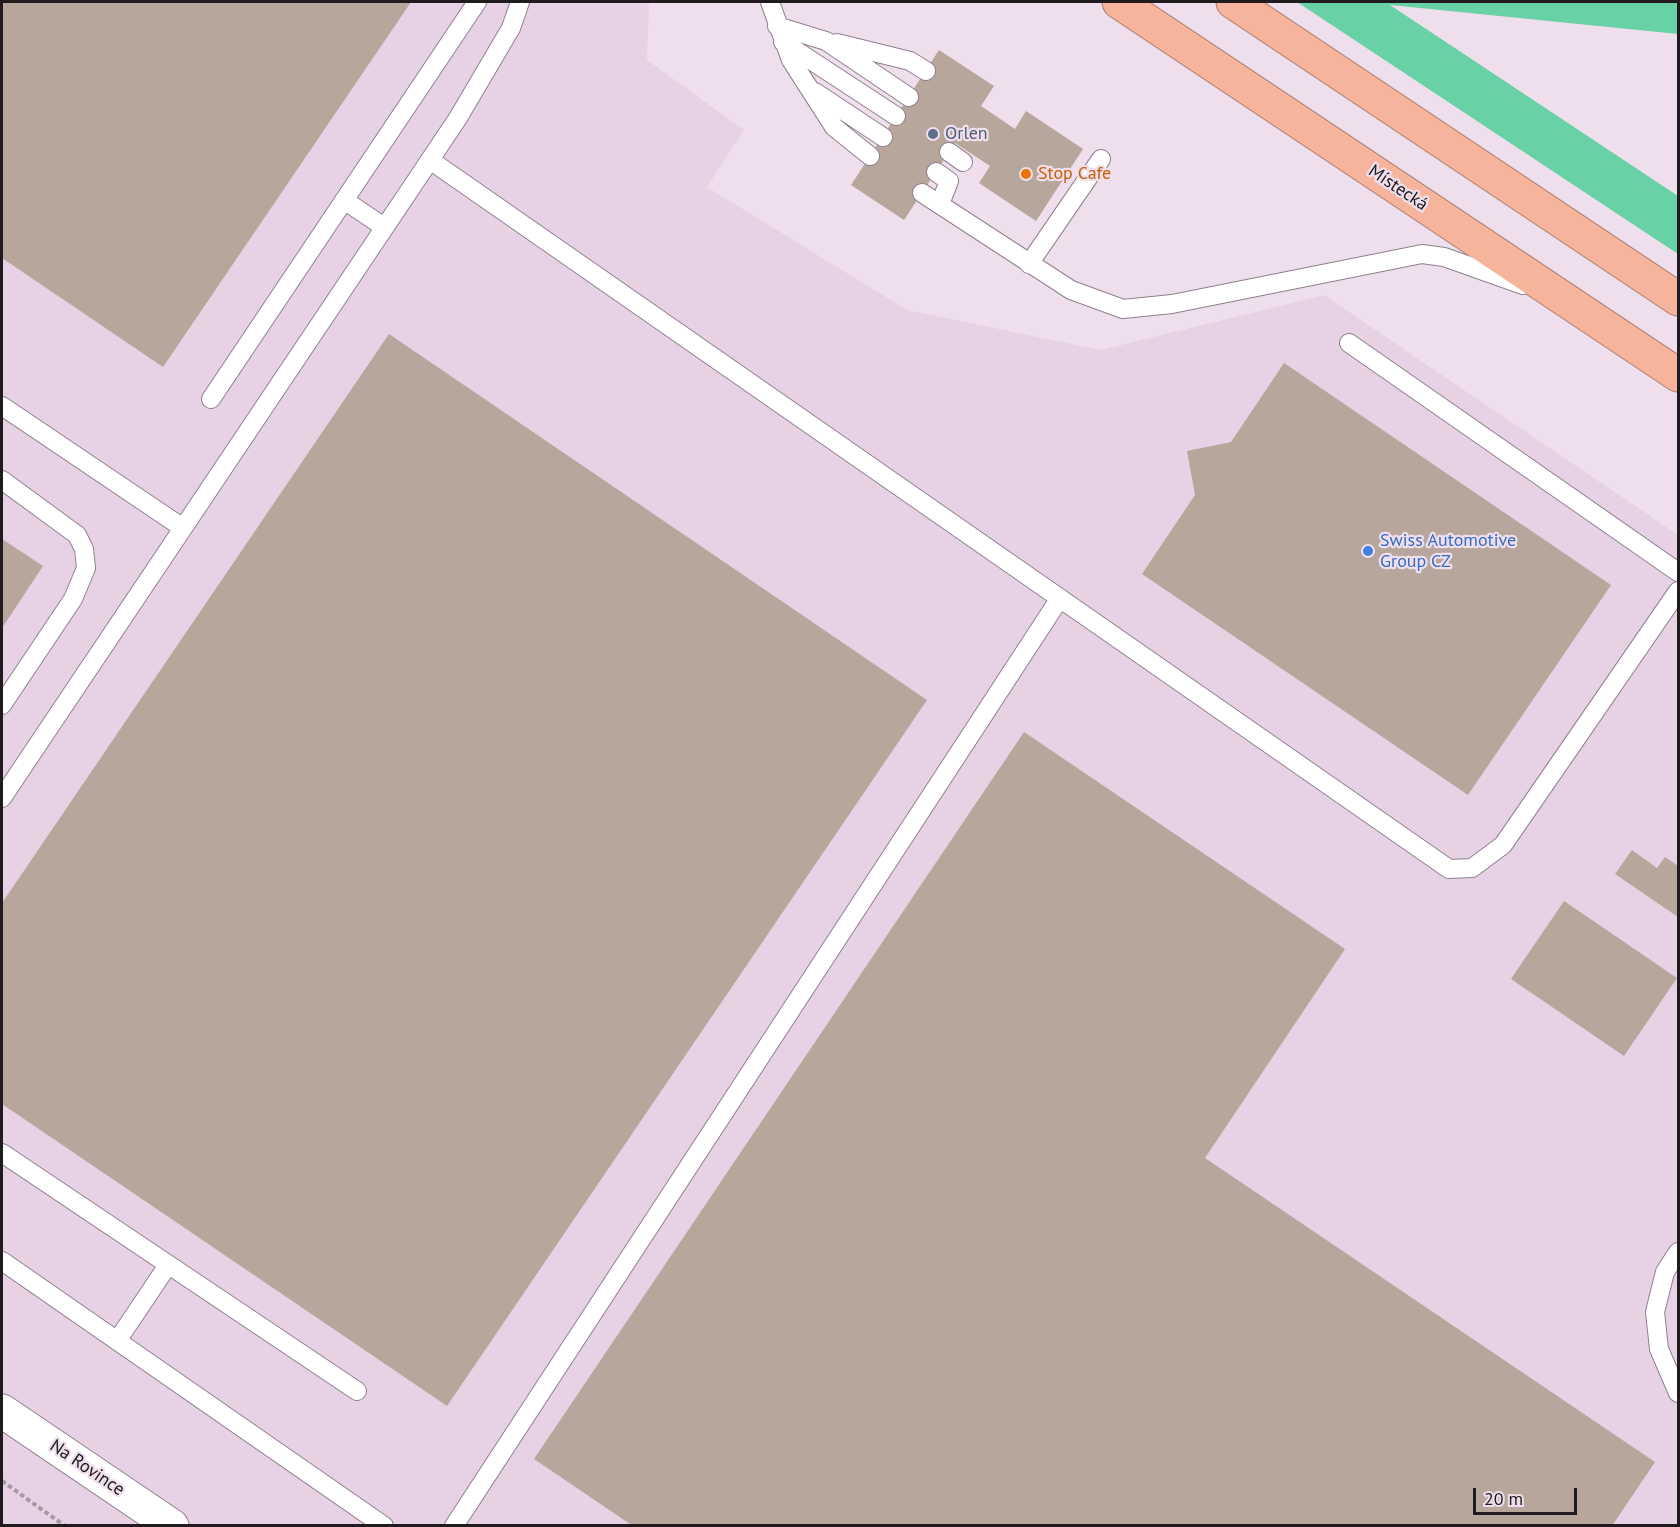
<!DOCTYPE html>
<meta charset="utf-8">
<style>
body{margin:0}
#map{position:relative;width:1680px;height:1527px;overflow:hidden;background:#efdfed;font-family:"PT Sans",sans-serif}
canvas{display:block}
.frame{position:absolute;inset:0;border:3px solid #201b1f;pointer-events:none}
.scale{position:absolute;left:1473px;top:1488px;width:104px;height:27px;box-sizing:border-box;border:3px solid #201b1f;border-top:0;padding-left:8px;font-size:18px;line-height:21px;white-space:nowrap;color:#201b1f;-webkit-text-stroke:4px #efdfed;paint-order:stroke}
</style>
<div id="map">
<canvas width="1680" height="1527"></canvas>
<div class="frame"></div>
<div class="scale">20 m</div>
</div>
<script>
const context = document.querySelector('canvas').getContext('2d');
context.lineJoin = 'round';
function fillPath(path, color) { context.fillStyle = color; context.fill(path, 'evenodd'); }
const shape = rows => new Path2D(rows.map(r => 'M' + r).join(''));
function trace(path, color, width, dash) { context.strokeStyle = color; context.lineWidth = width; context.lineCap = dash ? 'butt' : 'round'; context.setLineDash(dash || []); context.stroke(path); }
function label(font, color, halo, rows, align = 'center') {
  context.font = font + ' "PT Sans",sans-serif'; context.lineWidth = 4.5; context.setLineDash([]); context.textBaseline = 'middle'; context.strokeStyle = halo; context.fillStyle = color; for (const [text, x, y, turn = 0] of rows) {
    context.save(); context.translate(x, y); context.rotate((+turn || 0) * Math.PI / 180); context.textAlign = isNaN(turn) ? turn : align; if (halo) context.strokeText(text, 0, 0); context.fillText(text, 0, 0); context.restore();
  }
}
const built = shape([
 [2,2,649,2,647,60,744,130,707,187,907,310,1101,350,1324,295,1678,535,1678,1525,2,1526]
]);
const green = shape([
 [1297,2,1678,2,1678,34,1390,5,1678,196,1678,254]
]);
const building = shape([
 [2,2,411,2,163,367,2,258],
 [939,50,994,86,981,106,1015,129,1026,111,1083,149,1036,221,979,183,990,166,955,143,904,220,851,185],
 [389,334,927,700,447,1406,2,1104,2,903],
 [1284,363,1611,585,1468,795,1142,574,1195,495,1187,451,1231,442],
 [2,539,43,566,2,628],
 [1024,732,1345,949,1205,1158,1655,1462,1612,1526,633,1526,534,1459],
 [1632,850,1657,868,1665,857,1678,866,1678,917,1615,874],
 [1564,901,1677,978,1624,1056,1511,979]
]);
const path = shape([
 [2,1481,65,1526]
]);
const lane = shape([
 [770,2,791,60,834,127,870,156],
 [777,26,826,41,909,97],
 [783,42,896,116],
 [837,43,910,61,926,71],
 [815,92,883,137],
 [949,152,963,162],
 [430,160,1449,869,1472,868,1503,845,1678,591],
 [936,172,949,181,940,204],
 [922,193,1071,290,1123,309,1172,304,1422,254,1444,257,1523,285],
 [344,200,384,227],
 [1029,264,1101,159],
 [1349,343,1678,572],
 [211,399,477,2],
 [2,406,183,528],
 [2,480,77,535,84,549,86,568,73,599,2,705],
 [2,798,458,118,511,28,520,2],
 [2,1153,357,1391],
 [1678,1252,1665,1272,1655,1312,1659,1349,1678,1393],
 [2,1261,384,1526],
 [117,1341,168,1265],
 [454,1526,1060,598]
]);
const street = shape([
 [2,1411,172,1526]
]);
const highway = shape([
 [1119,2,1678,375],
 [1233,2,1678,299]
]);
const markers = [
 [933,134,6,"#5c6f8a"],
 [1026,174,6,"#e8710a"],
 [1368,551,6,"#3f7fe0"]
];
const serviceNames = [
 ["Orlen",945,134]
];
const foodNames = [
 ["Stop Cafe",1038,174]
];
const streetNames = [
 ["Místecká",1398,188,34],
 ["Na Rovince",87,1468,34]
];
const shopNames = [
 ["Swiss Automotive",1380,541],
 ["Group CZ",1380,562]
];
fillPath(built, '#e7d2e5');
fillPath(green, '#68d1a5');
fillPath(building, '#b6a69b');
trace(lane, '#8e818d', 20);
trace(street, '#8e818d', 35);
trace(highway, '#aa7e70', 35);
trace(path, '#a699a4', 4, [4.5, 3]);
trace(lane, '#fff', 18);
trace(street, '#fff', 33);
trace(highway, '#f5b49b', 33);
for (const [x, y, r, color] of markers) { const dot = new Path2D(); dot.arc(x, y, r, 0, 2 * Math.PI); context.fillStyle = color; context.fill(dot); trace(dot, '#efdfed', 2); }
label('18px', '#4e5e75', '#efdfed', serviceNames, 'left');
label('18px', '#c56008', '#efdfed', foodNames, 'left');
label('18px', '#201b1f', '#efdfed', streetNames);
label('18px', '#366cbe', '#efdfed', shopNames, 'left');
</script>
